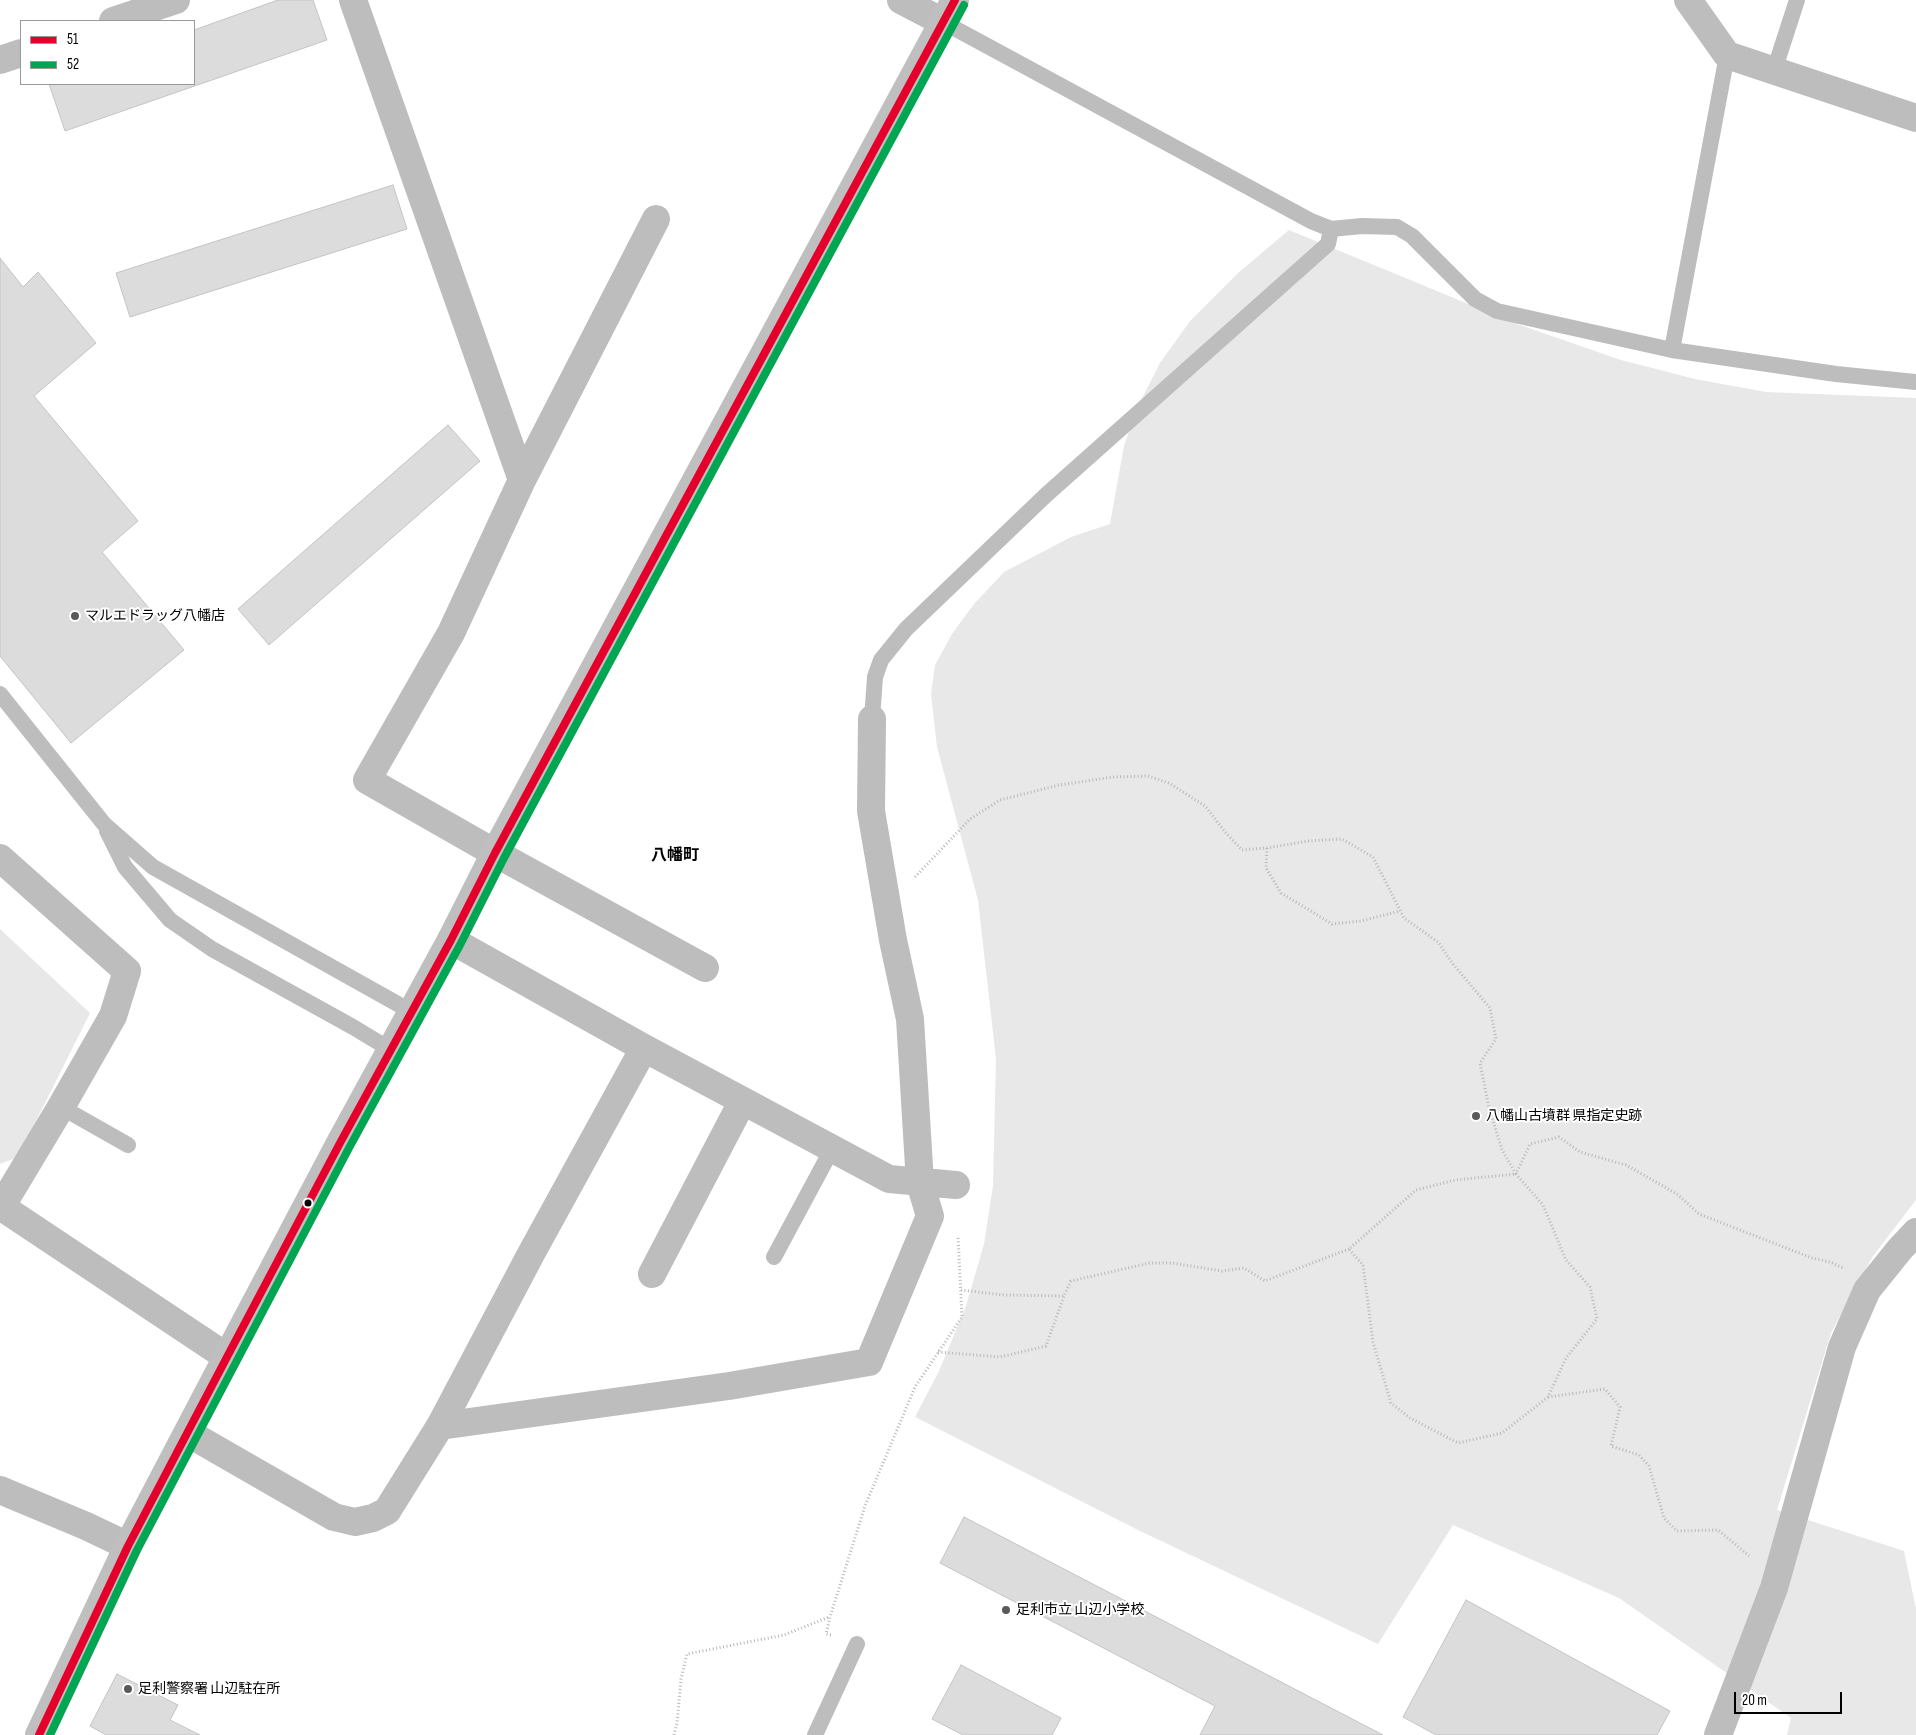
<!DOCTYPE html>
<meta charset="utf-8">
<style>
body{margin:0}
#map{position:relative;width:1916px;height:1735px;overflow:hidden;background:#fff;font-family:"Sofia Sans Condensed",sans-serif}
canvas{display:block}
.legend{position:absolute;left:20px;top:20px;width:175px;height:65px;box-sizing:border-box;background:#fff;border:1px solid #999;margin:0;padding:6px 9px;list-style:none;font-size:15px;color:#000}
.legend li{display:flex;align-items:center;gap:10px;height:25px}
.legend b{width:25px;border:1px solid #999}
.scale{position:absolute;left:1734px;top:1692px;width:108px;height:22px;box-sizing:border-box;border:2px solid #000;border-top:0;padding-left:6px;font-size:15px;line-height:18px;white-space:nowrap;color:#000;-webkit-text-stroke:4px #fff;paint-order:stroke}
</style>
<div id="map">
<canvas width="1916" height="1735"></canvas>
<ul class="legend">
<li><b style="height:6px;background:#e4002b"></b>51</li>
<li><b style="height:6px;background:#00a651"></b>52</li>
</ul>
<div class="scale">20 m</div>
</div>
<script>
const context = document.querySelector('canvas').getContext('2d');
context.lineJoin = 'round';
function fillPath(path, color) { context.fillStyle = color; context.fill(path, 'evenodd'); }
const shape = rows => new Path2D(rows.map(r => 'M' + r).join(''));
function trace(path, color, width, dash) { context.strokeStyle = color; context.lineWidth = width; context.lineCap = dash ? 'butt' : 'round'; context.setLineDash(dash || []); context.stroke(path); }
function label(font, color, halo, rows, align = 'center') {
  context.font = font + ' "Sofia Sans Condensed","Noto Sans JP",sans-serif'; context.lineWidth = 4; context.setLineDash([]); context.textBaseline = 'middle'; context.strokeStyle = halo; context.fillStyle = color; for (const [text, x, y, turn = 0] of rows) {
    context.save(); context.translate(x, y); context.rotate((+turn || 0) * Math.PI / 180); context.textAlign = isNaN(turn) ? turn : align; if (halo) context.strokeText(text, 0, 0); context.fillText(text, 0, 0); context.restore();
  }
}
const green = shape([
 [1289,230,1517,324,1621,360,1695,379,1766,392,1916,398,1916,1200,1873,1256,1831,1333,1777,1510,1904,1551,1916,1609,1916,1735,1787,1735,1791,1718,1619,1598,1453,1525,1378,1644,1138,1530,915,1417,939,1371,966,1306,984,1244,993,1186,996,1059,978,900,937,747,931,694,935,665,952,634,974,604,1004,572,1071,537,1110,524,1124,446,1138,406,1160,363,1190,321,1238,273],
 [0,929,90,1013,18,1157,0,1164]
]);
const building = shape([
 [278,0,313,0,327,40,65,131,49,84,194,84,194,30,278,0],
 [393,185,407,229,130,317,116,273,393,185],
 [0,258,23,287,38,272,96,343,34,396,138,521,102,552,184,650,71,743,0,656,0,258],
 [448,425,480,461,269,645,238,609,448,425],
 [964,1517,1383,1735,1200,1735,1215,1706,940,1563,964,1517],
 [1466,1600,1670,1711,1657,1735,1436,1735,1403,1717,1466,1600],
 [961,1665,1061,1718,1052,1735,963,1735,932,1719,961,1665],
 [117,1674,178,1705,170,1720,200,1735,106,1735,90,1726,117,1674]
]);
const path = shape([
 [1267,848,1266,868,1281,893,1332,924,1361,921,1400,911],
 [915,877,970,819,1000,800,1059,785,1113,777,1148,776,1169,783,1205,806,1226,833,1242,850,1267,848,1308,841,1342,839,1373,857,1404,918,1438,942,1453,964,1490,1008,1496,1039,1480,1063,1489,1108,1502,1150,1516,1174,1455,1180,1416,1190,1349,1249,1363,1265,1373,1342,1391,1403,1410,1418,1458,1443,1502,1433,1548,1397,1566,1358,1597,1319,1590,1287,1566,1260,1543,1205,1516,1174,1530,1144,1559,1137,1580,1152,1626,1165,1677,1194,1699,1214,1812,1258,1830,1262,1843,1268],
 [961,1290,1004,1295,1064,1296,1071,1281,1150,1263,1172,1263,1222,1271,1244,1268,1265,1281,1349,1249],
 [938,1352,1000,1357,1046,1346,1064,1296],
 [1548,1397,1605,1389,1620,1407,1611,1446,1639,1455,1649,1466,1664,1518,1677,1531,1718,1530,1749,1556],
 [831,1635,826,1634,830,1617,865,1506,915,1387,962,1317,958,1236],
 [674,1735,677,1723,681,1679,687,1654,784,1635,829,1617]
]);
const service = shape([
 [943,22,1311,221,1331,229,1362,226,1397,227,1412,236,1475,299,1497,311,1672,350,1836,374,1916,382],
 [1774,71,1797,0],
 [1672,350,1727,55],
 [0,694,104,824,153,867,412,1012],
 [872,719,875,677,881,660,906,629,1046,495,1328,244,1331,229],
 [107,831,125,867,170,920,212,949,353,1027,391,1050],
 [61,1107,128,1145],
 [774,1257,832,1149],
 [815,1735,857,1644]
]);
const minor = shape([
 [353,0,522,480],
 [901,0,943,22],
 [1688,0,1727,55,1916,118],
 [113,21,176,0],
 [0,60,21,53],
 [656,219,522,480,451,633,367,780,495,853,705,968],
 [0,858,127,971,113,1016,61,1107,1,1207],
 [451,940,644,1048,889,1179,956,1185],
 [0,1206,227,1357],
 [652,1274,742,1102],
 [440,1426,729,1386,869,1362,930,1216,920,1183,910,1019,893,940,871,811,872,719],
 [188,1433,334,1517,355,1522,373,1518,387,1511,440,1426,532,1252,644,1048],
 [0,1490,86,1526,128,1546],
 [1718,1735,1774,1588,1842,1347,1867,1290,1900,1249,1916,1232]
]);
const secondary = shape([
 [39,1735,128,1546,227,1357,340,1143,451,940,495,853,955,0]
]);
const bus1 = shape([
 [39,1735,128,1546,227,1357,340,1143,451,940,495,853,955,0]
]);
const bus2 = shape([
 [50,1735,137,1550,349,1148,460,945,504,858,964,5]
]);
const markers = [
 [75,616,5,"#595959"],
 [1476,1116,5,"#595959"],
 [308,1203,4.5,"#000"],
 [1006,1610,5,"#595959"],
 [128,1689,5,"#595959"]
];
const poiNames = [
 ["マルエドラッグ八幡店",85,616],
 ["八幡山古墳群 県指定史跡",1486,1116],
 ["足利市立 山辺小学校",1016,1610],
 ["足利警察署 山辺駐在所",138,1689]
];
const quarterNames = [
 ["八幡町",675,856]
];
fillPath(green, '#e8e8e8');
fillPath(building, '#dcdcdc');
trace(building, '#c4c4c4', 1);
trace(path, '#b8b8b8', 3, [1, 2.5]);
trace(service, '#bdbdbd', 16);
trace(minor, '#bdbdbd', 28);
trace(secondary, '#bfbfbf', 28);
trace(bus1, '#e4002b', 8);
trace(bus2, '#00a651', 8);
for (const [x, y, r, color] of markers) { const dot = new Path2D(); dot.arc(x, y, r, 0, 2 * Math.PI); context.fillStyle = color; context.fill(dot); trace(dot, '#fff', 2); }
label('14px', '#000', '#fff', poiNames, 'left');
label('bold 16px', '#000', '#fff', quarterNames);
</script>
